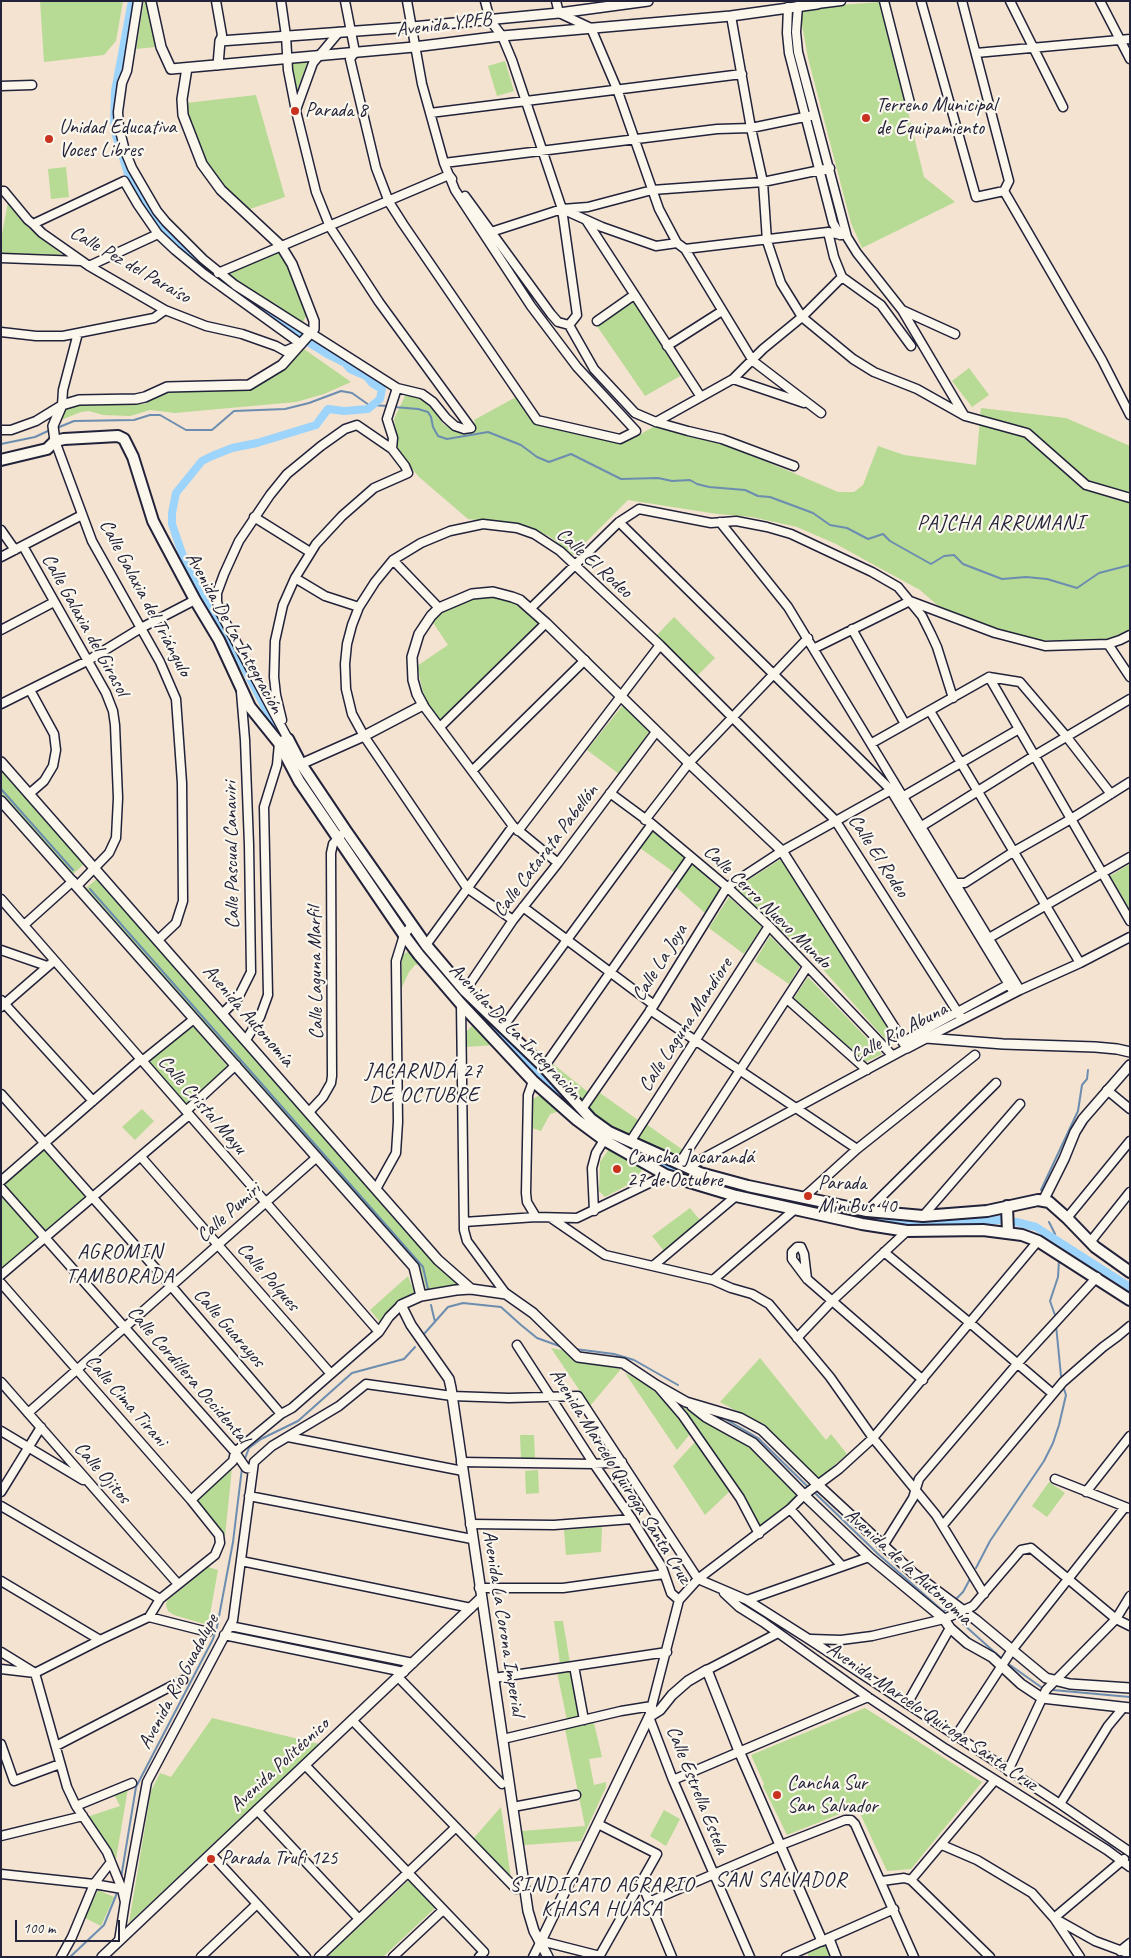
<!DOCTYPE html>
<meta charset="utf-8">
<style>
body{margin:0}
#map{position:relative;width:1131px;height:1958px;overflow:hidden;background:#f3e3d0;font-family:Caveat,sans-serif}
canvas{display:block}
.frame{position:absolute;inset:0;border:2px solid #22223b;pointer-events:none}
.scale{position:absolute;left:15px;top:1920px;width:105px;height:22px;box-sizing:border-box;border:2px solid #22223b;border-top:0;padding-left:6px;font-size:15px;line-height:18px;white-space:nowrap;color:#22223b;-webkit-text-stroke:4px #fbf7ec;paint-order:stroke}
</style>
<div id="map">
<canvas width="1131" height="1958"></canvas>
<div class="frame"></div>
<div class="scale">100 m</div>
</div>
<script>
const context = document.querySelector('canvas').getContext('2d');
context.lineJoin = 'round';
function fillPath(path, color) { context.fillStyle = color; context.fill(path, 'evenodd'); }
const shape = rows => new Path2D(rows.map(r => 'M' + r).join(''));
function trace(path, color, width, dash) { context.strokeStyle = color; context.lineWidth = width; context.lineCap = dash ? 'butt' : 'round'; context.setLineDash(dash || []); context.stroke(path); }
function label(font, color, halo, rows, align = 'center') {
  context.font = font + ' Caveat,sans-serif'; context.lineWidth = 4.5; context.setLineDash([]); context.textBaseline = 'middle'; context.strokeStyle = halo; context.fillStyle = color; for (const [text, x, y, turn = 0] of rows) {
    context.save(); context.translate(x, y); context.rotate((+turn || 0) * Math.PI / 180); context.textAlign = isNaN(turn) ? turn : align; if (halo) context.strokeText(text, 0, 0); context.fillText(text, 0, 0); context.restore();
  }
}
const green = shape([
 [40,1,123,1,116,41,104,55,44,62],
 [144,1,149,1,155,47,136,49],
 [881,2,924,177,955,202,862,248,851,223,808,58,799,8],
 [309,58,297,91,290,61],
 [505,61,514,91,497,96,488,66],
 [256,95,285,197,247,210,210,171,196,146,187,115,186,103],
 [66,167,69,197,51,199,48,169],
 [8,202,21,220,32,231,65,257,1,254,1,240],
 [277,251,280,251,307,314,303,322,300,322,227,276,226,272],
 [634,299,682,375,645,396,597,326],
 [304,349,351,382,324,394,296,402,175,413,150,410,130,416,103,415,89,411,81,412,61,420,64,410,68,407,80,404,144,404,167,392,250,389,284,369],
 [969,368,989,395,972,407,952,381],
 [406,394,421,398,432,407,443,424,452,429,469,430,476,429,474,420,516,397,532,421,620,440,632,439,655,426,723,443,838,492,854,492,863,485,878,446,904,455,976,465,981,408,1066,418,1130,446,1130,630,1107,641,1039,640,992,628,943,610,920,590,836,544,797,527,752,517,717,514,628,500,573,555,549,536,516,524,468,519,419,477,394,447,397,436,394,419],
 [471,597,492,597,508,600,524,609,539,623,440,721,424,697,417,666,448,645,432,621,438,614],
 [674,617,715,658,697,676,657,635],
 [623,705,649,732,619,774,587,750],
 [1,770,84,864,73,874,1,793],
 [652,829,686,858,675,873,640,848],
 [781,859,845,961,898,1043,885,1039,820,966,736,888],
 [691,863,721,890,706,914,676,887],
 [1130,864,1130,912,1110,876],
 [98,878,434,1262,459,1286,437,1290,426,1289,421,1269,86,888],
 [729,897,762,927,744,954,709,928],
 [770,936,800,966,789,984,755,961],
 [411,950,420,964,415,965,409,972,401,989,402,955],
 [808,977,882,1054,866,1062,794,998],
 [472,1026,477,1027,495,1045,465,1047,466,1032],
 [192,1027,195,1028,227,1066,224,1073,187,1104,183,1103,150,1065,149,1061,189,1028],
 [553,1064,588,1092,582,1102,550,1067],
 [600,1093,638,1120,628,1137,606,1123,588,1108],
 [538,1096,544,1097,560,1111,550,1114,541,1131,532,1128,533,1099],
 [142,1109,154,1121,135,1140,122,1127],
 [646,1124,683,1150,676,1159,636,1140],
 [43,1148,86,1195,86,1199,47,1233,3,1185],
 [609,1149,643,1167,637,1180,605,1197,599,1191,600,1162],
 [1,1193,40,1237,1,1270],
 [690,1208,700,1220,664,1251,652,1236],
 [408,1276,415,1294,399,1302,380,1322,370,1310],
 [551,1348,567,1351,572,1357,580,1362,621,1369,590,1406],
 [760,1358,826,1440,831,1434,847,1454,819,1479,768,1428,720,1402],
 [625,1373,643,1382,669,1404,690,1434,677,1450],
 [672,1399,692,1413,751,1449,798,1495,760,1527,737,1485],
 [520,1435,534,1435,535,1458,521,1458],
 [696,1441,730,1491,705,1515,673,1466],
 [232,1468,225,1536,195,1499],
 [538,1470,539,1493,526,1494,525,1471],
 [1049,1482,1065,1493,1047,1517,1032,1506],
 [602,1527,601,1552,566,1555,564,1530],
 [208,1567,218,1570,208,1625,174,1615,168,1611,166,1605,167,1601],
 [554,1621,563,1621,570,1663,560,1664],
 [571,1669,579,1717,567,1720,557,1672],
 [865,1708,982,1782,911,1869,887,1871,857,1807,787,1835,763,1786,764,1784,751,1755],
 [212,1718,319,1744,129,1923,151,1791,160,1773,171,1777],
 [594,1723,602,1757,589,1759,594,1785,606,1782,606,1787,581,1841,524,1845,522,1831,585,1826,565,1729],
 [128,1788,116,1859,87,1817,120,1806,114,1794],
 [501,1807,511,1879,473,1839],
 [664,1810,680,1819,666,1846,650,1836],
 [409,1880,435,1908,383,1957,327,1957],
 [98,1890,114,1897,101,1926,85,1918],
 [826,1944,832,1957,809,1957,807,1952]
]);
const stream = shape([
 [394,407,418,409,428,412,431,417,433,427,438,436,447,439,488,432,521,445,537,457,549,462,571,454,621,479,658,478,672,481,690,480,697,484,709,487,745,490,758,496,770,497,813,513,830,525,847,528,868,539,883,534,890,541,931,564,944,556,954,555,963,564,1002,579,1026,577,1047,579,1077,588,1099,573,1130,565],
 [57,428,74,421,134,420,150,415,160,415,186,430,212,430,234,411,285,409,309,403,341,391,352,393,369,405,389,406],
 [1,444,35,437,50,430],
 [1,789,73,870],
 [90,889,423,1267,428,1289],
 [1041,1190,1078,1111,1082,1085,1087,1079,1088,1070],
 [1049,1222,1055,1234],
 [431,1305,435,1322],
 [1056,1318,1050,1301,1058,1277,1059,1260],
 [1056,1325,1061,1376],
 [424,1334,448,1307,463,1303,501,1307,521,1325,537,1338,562,1347],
 [575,1349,614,1354,634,1360,678,1385],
 [720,1416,758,1438,807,1486],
 [244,1461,249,1448,261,1439,298,1421,352,1373,404,1359,415,1347],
 [816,1494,878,1554,944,1612],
 [976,1568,990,1541,1044,1461,1053,1443,1059,1425,1066,1395,1064,1389],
 [956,1599,963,1592,970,1579],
 [943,1612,948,1607],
 [963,1624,1000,1657],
 [1010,1665,1041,1687],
 [1053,1690,1130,1697],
 [121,1878,136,1787,213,1639,217,1627,233,1542,242,1468],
 [70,1957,104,1925,117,1893]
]);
const canal = shape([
 [132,1,115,91,114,129,129,177,151,216,165,233,223,284,258,305,292,332,329,355,345,363,350,369,366,376,372,383,382,389,380,399,368,409,344,411,328,409,316,425,257,443,232,448,212,456,202,461,176,493,172,513,172,524,186,565,209,609,233,646,285,746],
 [297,767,316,797],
 [393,910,412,939,472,1009,490,1025,560,1100],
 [632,1151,717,1186,857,1216,900,1222,937,1224,999,1220],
 [1016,1222,1036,1227,1130,1287]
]);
const minor = shape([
 [138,1,127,71,122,83,118,112,119,127,125,151,132,168,157,211,166,222,203,259,235,285,397,388,422,394,433,402,446,418,455,426,464,429,471,428,379,302,330,227,316,192,296,111,288,70,286,36,281,1],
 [216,1,222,35,220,41],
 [345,1,355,52,350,59,376,168,389,202,403,224,537,420,620,439,636,431,577,367,531,306,455,190,444,163,422,84,407,1],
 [556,1,559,13,591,28,617,89,659,209,677,243,656,246,602,227,562,209],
 [884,1,910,103],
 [921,1,976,197,1004,191],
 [962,1,1009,181,1004,191,1102,360,1130,415],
 [1010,1,1063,107],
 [1100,1,1130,59],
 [817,4,841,1],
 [798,6,796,32,798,52,847,237,857,253,902,310,964,415],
 [788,7,787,33,789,53,833,223,840,235],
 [731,16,751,128,763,182,767,241,781,283,802,317,853,359,874,372,917,389,965,416,1027,433,1086,485,1130,498],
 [976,53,1130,39],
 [1,86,32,85],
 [296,110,313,63,339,32],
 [430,113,742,74],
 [444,163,717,129,751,128,814,115],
 [1,191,4,191,28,220,33,224,42,233,89,266,165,310,206,326,242,334,276,346,285,351,301,344,204,274,175,250,158,234,138,205,124,181,33,224],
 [465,196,551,314,558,322,569,325,577,315,562,209,512,60,502,36,490,20,485,1],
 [586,220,701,397],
 [491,232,562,209,588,207,652,190,763,182,830,168],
 [828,232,834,257,842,277,881,305,911,346],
 [677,243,685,249,753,361,821,413],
 [685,249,828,232,841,235],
 [1,258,81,261],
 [89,266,158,234],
 [218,273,449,175,452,179],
 [902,310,955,334],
 [597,321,634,295],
 [569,325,594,369,635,413,656,422,688,431,722,439,794,466],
 [1,332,36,336,63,336,154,318,165,310],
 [667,346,722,311],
 [733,379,804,403],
 [656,422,733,379,763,349,802,317,842,277],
 [1,430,11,430,36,421,62,405,63,390,78,333],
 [55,441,92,541,160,662,176,699,182,783,183,901,176,923,158,940],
 [254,517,310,552],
 [619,522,890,789,1014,993],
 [720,522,788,607,1020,990],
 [1,530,15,550],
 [23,546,106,693,113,711,115,725,118,798,116,838,109,853,77,886],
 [1,557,82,515],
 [393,560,439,608],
 [295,578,325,596,359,607],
 [530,609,619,522,639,509,711,523,736,521,767,527,791,534,872,572,898,587,922,616,931,634,937,647,953,698],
 [852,629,905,724],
 [1,630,54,602],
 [1108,644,1130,677],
 [815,648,910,601,995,633,1045,646,1108,644,1120,640,1130,635],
 [989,677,1130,921],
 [989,677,1020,682,1066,736,1111,794],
 [1,704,87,661,141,628,195,600],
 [423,705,513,826,558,863],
 [930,711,1080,963],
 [282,720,276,695,274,677,275,641,283,605,295,578,316,544,342,516,374,488,408,473,405,466,392,449,393,438,387,419,397,388],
 [440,727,546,623],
 [288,739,220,612,217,602,217,593,224,574,239,541,270,495,287,474,321,446,345,429,357,425,392,449],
 [872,743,989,677],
 [472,771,585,660],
 [610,793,652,824,727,887,769,926,892,1055],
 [29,794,44,781,53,766,56,750,54,734,30,690],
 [904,796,1019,729],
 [645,820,689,763,808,638],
 [922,826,1034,756,1130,699],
 [518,831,660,645],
 [954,883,965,883,1013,852,1071,819,1130,782],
 [1,899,379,1332],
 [523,907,654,1005],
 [513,920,467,888,364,736,352,714,346,689,345,664,347,644,352,625,359,607,375,582,393,560,421,543,450,531,483,524,517,528,534,534,560,551,660,645,835,820,962,1019],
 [24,925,73,881],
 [989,938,1130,857],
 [426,945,513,826],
 [1,950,47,966],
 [465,991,513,920,558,863,656,732],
 [787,999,867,1070],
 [1,1000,93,1101],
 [461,1004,464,1230,467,1241,506,1294],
 [1,1007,54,961],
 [650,1010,857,1149],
 [223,1013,238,998,251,972,249,845,245,740,241,692],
 [503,1027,652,824],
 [926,1038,1020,990,1080,963,1130,937],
 [246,1040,260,1017,268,995,264,807,277,765,279,743],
 [904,1041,1013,982],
 [142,1061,194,1019],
 [544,1067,691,857],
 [533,1081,528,1095,526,1193,527,1202,536,1217],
 [1107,1090,1130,1109],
 [1,1094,172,1287,281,1414],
 [582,1109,654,1005,727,887,782,851,893,789],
 [186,1111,236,1065],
 [309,1112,323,1097,331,1083,332,1076,331,853,333,844,341,835],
 [630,1142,769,926],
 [141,1157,331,1374],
 [679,1164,807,967],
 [689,1168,700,1160,907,1048],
 [1,1181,141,1059],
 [1,1188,235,1452,246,1468,252,1469],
 [376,1189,396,1153,398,1122,396,961,404,935,412,925],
 [803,1198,857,1149,975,1055],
 [594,1211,592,1168,596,1153,604,1140],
 [867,1211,996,1083],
 [923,1216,1020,1104],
 [551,1218,605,1255,713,1280,731,1288,752,1294,769,1304,830,1377,873,1438,936,1515,984,1594],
 [1067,1218,1130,1141],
 [464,1222,536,1217,577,1218,666,1175],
 [1091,1241,1130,1192],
 [884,1252,970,1323,1053,1394],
 [653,1266,736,1196],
 [1,1275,189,1115],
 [807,1279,804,1254,801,1247,797,1247,792,1252,792,1259,807,1279,923,1380],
 [713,1280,794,1210],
 [1,1283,191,1500,219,1535,220,1543,215,1555,160,1599,149,1617],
 [797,1338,833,1300,907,1231],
 [517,1345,594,1464,632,1519,662,1567,671,1593,679,1600],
 [1,1382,178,1584],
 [659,1388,683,1416,740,1498,759,1534],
 [28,1413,317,1157],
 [1,1431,83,1480],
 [288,1437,463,1471],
 [235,1452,281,1414,292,1408,379,1332,389,1317,401,1305],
 [461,1462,594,1464,622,1462],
 [1055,1479,1128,1508],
 [1,1492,41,1427],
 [1086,1492,1130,1436],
 [249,1496,472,1539],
 [191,1500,233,1461,235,1452],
 [1,1506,160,1599],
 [790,1509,842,1566],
 [470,1524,554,1525,632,1519],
 [943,1525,1063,1382,1103,1347,1118,1336,1130,1326],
 [883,1546,913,1498,919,1479,1017,1364,1097,1277],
 [241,1561,471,1608],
 [1,1581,100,1640],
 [479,1588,563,1588,664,1574],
 [724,1593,739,1607,763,1622,868,1697,946,1749,1107,1850,1130,1867],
 [747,1600,869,1557],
 [230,1626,413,1663],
 [224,1635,404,1672],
 [811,1639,841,1640,872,1636,944,1619,973,1606,1021,1550,1031,1548,1116,1619,1130,1626],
 [1,1652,35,1673,67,1787,76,1806,107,1852,122,1889,125,1902,119,1941],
 [574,1666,584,1720],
 [1,1669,35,1673,100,1640,149,1617,208,1632],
 [707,1670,778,1633],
 [398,1677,502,1784],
 [494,1678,667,1652],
 [907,1704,950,1628],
 [352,1720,516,1889],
 [956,1736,1012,1650,1125,1507],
 [503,1739,621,1711,652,1706],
 [1,1744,14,1781,60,1764],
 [56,1746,183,1680],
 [305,1765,484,1952,479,1957],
 [1008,1771,1046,1690,1116,1619,1130,1596],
 [673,1780,868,1697],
 [1060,1804,1108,1726,1123,1708],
 [76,1806,132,1783],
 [513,1807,576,1795],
 [257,1810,359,1919],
 [598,1824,657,1854,599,1957],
 [1,1836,83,1816],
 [942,1845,977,1860,1032,1893,1054,1918,1095,1941,1130,1954],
 [211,1854,306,1957],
 [1,1874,94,1884,122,1889],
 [911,1880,995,1780],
 [882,1881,904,1878,911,1880,990,1957],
 [642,1884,672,1957],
 [125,1902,147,1782,233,1620,254,1462,272,1446,339,1406,366,1384,452,1396,509,1398,578,1396,698,1579,747,1600,807,1638,1060,1804,1130,1852],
 [649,1902,781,1845,845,1820,851,1820,855,1824,914,1957],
 [1120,1951,1130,1943],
 [61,1957,72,1937,94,1884,111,1862],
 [201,1957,257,1904],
 [319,1957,455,1828],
 [393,1957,442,1911],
 [533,1957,541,1941,600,1956],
 [750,1957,673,1780,649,1717,679,1600,698,1579,790,1509,804,1495,839,1469,873,1438,1038,1241],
 [786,1957,894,1909],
 [1080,1957,1054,1918,1124,1859]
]);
const tertiary = shape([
 [151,1,161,47,171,69,414,47,502,36,731,16,817,4,817,1],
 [218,65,220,41,412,27,559,13,648,1],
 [55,441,53,426,62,405,79,400,136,399,145,397,167,387,249,385,282,365,314,329,314,321,292,264,281,246,221,190,202,164,183,115,182,99,187,68],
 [1,762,438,1260,471,1289],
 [301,764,364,736,423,705,417,694,413,680,412,657,419,634,431,616,439,608,472,594,493,592,512,597,520,600,546,623,689,763,782,851,907,1048,926,1038,1003,1044,1095,1047,1117,1049,1130,1052],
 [1,801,414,1267,421,1296],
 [1043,1201,1064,1159,1075,1132,1083,1119,1130,1065],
 [692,1406,706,1417,753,1443,804,1495,869,1557,944,1619,950,1628,967,1643,992,1657,1021,1684,1042,1698,1130,1708],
 [829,1939,836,1957],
 [541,1941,649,1717,660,1710,672,1695,688,1681,707,1670,739,1751,822,1941],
 [102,1957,481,1598],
 [548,1957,534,1931,528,1911,451,1388,449,1379,411,1325,401,1305,421,1296,456,1290,471,1289,506,1294,533,1313,578,1357,623,1363,656,1385,686,1402,740,1418,762,1430,818,1485,913,1573,976,1620,1046,1678,1070,1684,1130,1688]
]);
const secondary = shape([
 [1,460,47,449,55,441,64,439,118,436,124,439,133,457,153,521,163,540,195,600,219,640,250,707,279,743,299,781,404,935,419,955,461,1004,533,1081,577,1120,604,1140,666,1175,736,1196,862,1224,907,1231,983,1230,1022,1235,1038,1241,1130,1300],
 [279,743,288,739,301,764,346,831,426,945,465,991,544,1067,591,1119,609,1132,700,1173,748,1186,867,1211,923,1216,987,1211,1038,1200,1049,1202,1067,1218,1095,1247,1130,1272],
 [1007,1206,1008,1233]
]);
const markers = [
 [295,111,5,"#c8321e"],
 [866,118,5,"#c8321e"],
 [49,139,5,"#c8321e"],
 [617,1169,5,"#c8321e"],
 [808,1196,5,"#c8321e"],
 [777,1795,5,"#c8321e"],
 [211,1859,5,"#c8321e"]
];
const streetNames = [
 ["Avenida YPFB",444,25,-7],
 ["Calle Pez del Paraíso",130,265,30],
 ["Calle El Rodeo",594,563,42],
 ["Calle Galaxia del Triángulo",145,598,62],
 ["Calle Galaxia del Girasol",85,625,61],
 ["Avenida De La Integración",234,633,61],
 ["Calle Catarata Pabellón",546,851,-53],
 ["Calle Pascual Canaviri",232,855,-91],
 ["Calle El Rodeo",878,856,57],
 ["Calle Cerro Nuevo Mundo",767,907,44],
 ["Calle La Joya",660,963,-58],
 ["Calle Laguna Marfil",316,973,-91],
 ["Avenida Autonomía",248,1016,49],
 ["Calle Laguna Mandiore",686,1025,-57],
 ["Avenida De La Integración",515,1032,46],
 ["Calle Río Abuna",899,1033,-28],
 ["Calle Cristal Mayu",202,1105,49],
 ["Calle Pumiri",229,1213,-42],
 ["Calle Polques",268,1277,49],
 ["Calle Guarayos",229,1328,49],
 ["Calle Cordillera Occidental",188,1375,49],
 ["Calle Cima Tirani",126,1401,49],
 ["Calle Ojitos",102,1473,49],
 ["Avenida Marcelo Quiroga Santa Cruz",620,1476,58],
 ["Avenida de la Autonomía",908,1567,42],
 ["Avenida La Corona Imperial",503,1623,81],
 ["Avenida Río Guadalupe",179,1682,-62],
 ["Avenida Marcelo Quiroga Santa Cruz",932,1717,34],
 ["Avenida Politécnico",280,1765,-43],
 ["Calle Estrella Estela",697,1790,68]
];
const poiNames = [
 ["Terreno Municipal",876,106],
 ["de Equipamiento",876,129],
 ["Parada 8",305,111],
 ["Unidad Educativa",59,128],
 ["Voces Libres",59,151],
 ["Cancha Jacarandá",627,1158],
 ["27 de Octubre",627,1181],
 ["Parada",818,1184],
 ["MiniBus 40",818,1207],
 ["Cancha Sur",787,1784],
 ["San Salvador",787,1807],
 ["Parada Trufi 125",221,1859]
];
const neighbourhoodNames = [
 ["PAJCHA ARRUMANI",1001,523],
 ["JACARNDÁ 27",424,1071],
 ["DE OCTUBRE",424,1095],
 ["AGROMIN",120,1252],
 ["TAMBORADA",120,1276],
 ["SAN SALVADOR",781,1880],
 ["SINDICATO AGRARIO",602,1885],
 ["KHASA HUASA",602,1909]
];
fillPath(green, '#b7da94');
trace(stream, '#6c8daf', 2);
trace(canal, '#9dd4fc', 8);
trace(minor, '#22223b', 11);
trace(tertiary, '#22223b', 12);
trace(secondary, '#22223b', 14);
trace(minor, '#fbf7ec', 8);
trace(tertiary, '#fbf7ec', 9);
trace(secondary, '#fbf7ec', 10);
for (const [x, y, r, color] of markers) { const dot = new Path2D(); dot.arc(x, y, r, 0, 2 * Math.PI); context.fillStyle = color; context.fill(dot); trace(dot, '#fbf7ec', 2); }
label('20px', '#22223b', '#fbf7ec', streetNames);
label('20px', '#22223b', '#fbf7ec', poiNames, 'left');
context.letterSpacing = '1px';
label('21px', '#22223b', '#fbf7ec', neighbourhoodNames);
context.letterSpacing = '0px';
</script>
